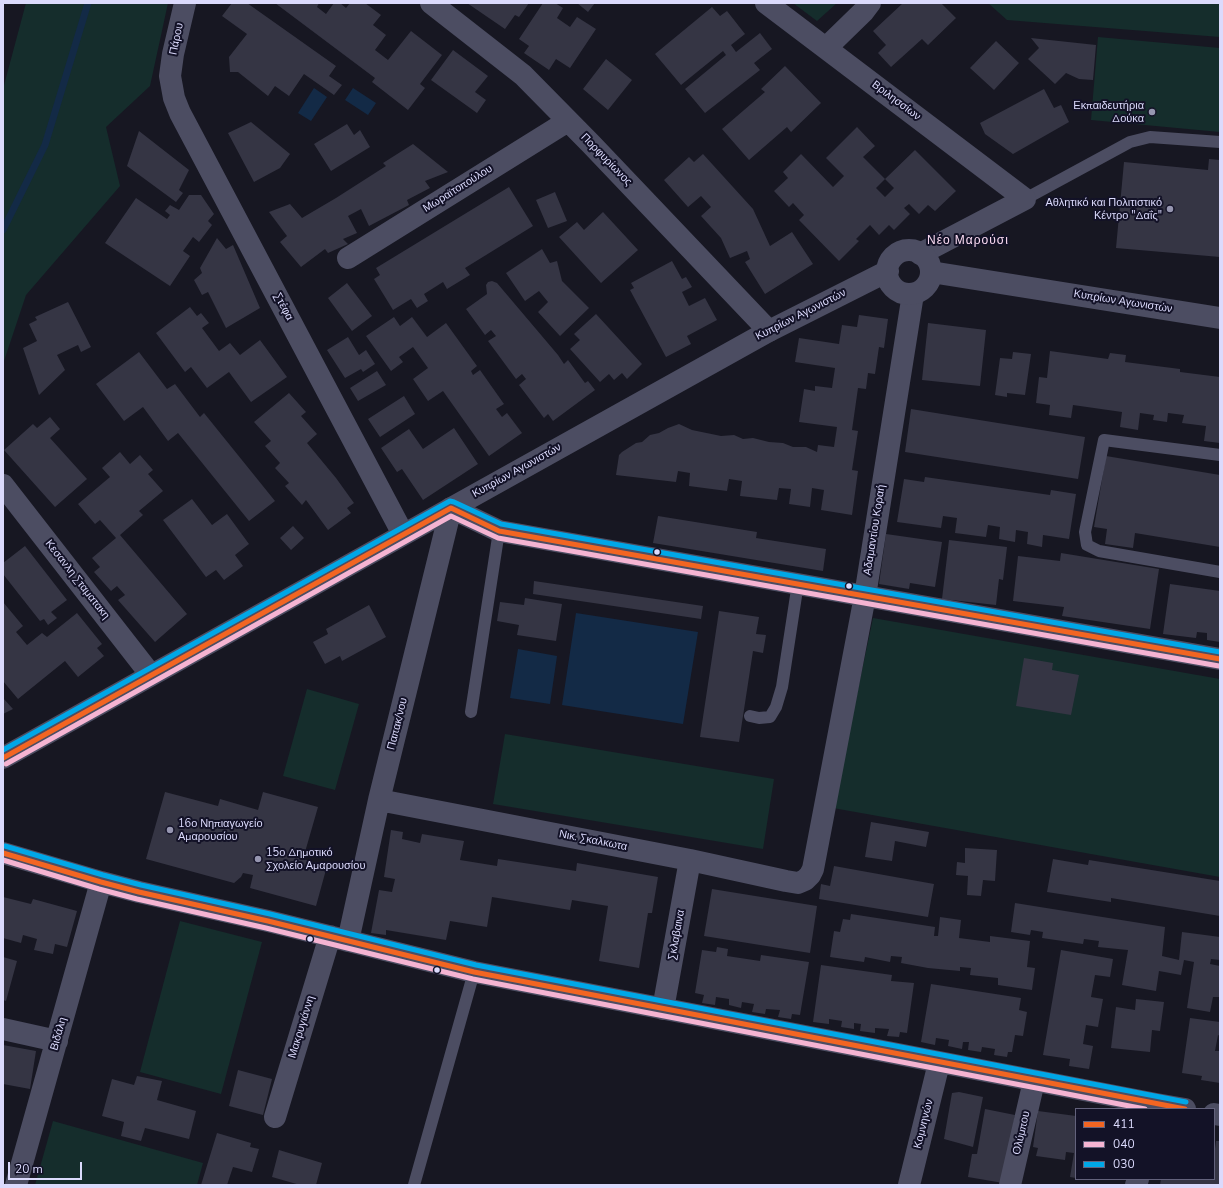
<!DOCTYPE html>
<meta charset="utf-8">
<style>
body{margin:0}
#map{position:relative;width:1223px;height:1188px;overflow:hidden;background:#171722;font-family:"Nunito Sans",sans-serif}
canvas{display:block}
.frame{position:absolute;inset:0;border:4px solid #dbdafc;pointer-events:none}
.legend{position:absolute;left:1075px;top:1108px;width:140px;height:72px;box-sizing:border-box;background:#131227;border:1px solid #63627c;margin:0;padding:5px 7px;list-style:none;font-size:12px;color:#dbdafc}
.legend li{display:flex;align-items:center;gap:8px;height:20px}
.legend b{width:20px;border:1px solid #63627c}
.scale{position:absolute;left:8px;top:1162px;width:74px;height:18px;box-sizing:border-box;border:2px solid #dbdafc;border-top:0;padding-left:5px;font-size:12px;line-height:14px;white-space:nowrap;color:#dbdafc;-webkit-text-stroke:3px #131227;paint-order:stroke}
</style>
<div id="map">
<canvas width="1223" height="1188"></canvas>
<div class="frame"></div>
<ul class="legend">
<li><b style="height:5px;background:#f26522"></b>411</li>
<li><b style="height:5px;background:#f5b4d2"></b>040</li>
<li><b style="height:5px;background:#00a7e7"></b>030</li>
</ul>
<div class="scale">20 m</div>
</div>
<script>
const context = document.querySelector('canvas').getContext('2d');
context.lineJoin = 'round';
function fillPath(path, color) { context.fillStyle = color; context.fill(path, 'evenodd'); }
const shape = rows => new Path2D(rows.map(r => 'M' + r).join(''));
function trace(path, color, width, dash) { context.strokeStyle = color; context.lineWidth = width; context.lineCap = dash ? 'butt' : 'round'; context.setLineDash(dash || []); context.stroke(path); }
function label(font, color, halo, rows, align = 'center') {
  context.font = font + ' "Nunito Sans",sans-serif'; context.lineWidth = 4; context.setLineDash([]); context.textBaseline = 'middle'; context.strokeStyle = halo; context.fillStyle = color; for (const [text, x, y, turn = 0] of rows) {
    context.save(); context.translate(x, y); context.rotate((+turn || 0) * Math.PI / 180); context.textAlign = isNaN(turn) ? turn : align; if (halo) context.strokeText(text, 0, 0); context.fillText(text, 0, 0); context.restore();
  }
}
const green = shape([
 [26,3,168,3,150,86,106,127,120,186,26,295,3,364,3,89],
 [793,3,837,3,817,21],
 [988,3,1220,3,1220,37,1007,20],
 [1098,37,1220,48,1220,132,1091,120],
 [873,618,1220,679,1220,877,833,808],
 [307,689,359,704,335,790,283,776],
 [505,734,774,779,763,849,493,804],
 [180,921,262,942,221,1094,140,1072],
 [53,1121,203,1163,197,1185,35,1185]
]);
const water = shape([
 [314,88,327,97,311,121,298,113],
 [353,88,376,103,368,115,345,100],
 [576,613,698,632,683,724,562,705],
 [518,649,557,656,550,704,510,698]
]);
const stream = shape([
 [3,230,45,145,88,3]
]);
const building = shape([
 [232,3,247,3,336,66,329,76,342,85,334,95,304,74,289,96,275,86,268,96,238,72,230,72,229,57,247,34,222,16],
 [275,3,319,3,317,7,326,14,334,3,340,3,346,8,350,3,365,3,381,15,373,25,386,35,375,50,388,60,411,31,442,55,420,84,425,88,408,110,372,82,375,78],
 [467,3,529,3,519,17,515,15,505,29],
 [543,3,555,3,563,8,557,18,570,27,577,17,596,29,570,68,556,59,549,70,524,53,529,46,519,39],
 [577,3,595,3,588,12],
 [903,3,941,3,956,18,928,45,922,39,891,67,878,53,886,45,873,31],
 [712,7,720,16,727,11,745,34,731,45,736,52,760,33,772,49,754,63,760,70,705,113,685,89,726,55,723,51,681,85,655,54],
 [1031,38,1096,45,1093,80,1079,79,1066,73,1055,84,1028,59,1039,48],
 [996,41,1019,63,994,90,970,68],
 [453,50,488,76,475,92,486,100,477,113,431,80],
 [606,59,632,80,608,110,583,89],
 [785,66,821,103,791,132,787,127,749,160,722,129,765,92,761,89],
 [1044,89,1054,108,1061,105,1069,122,1013,154,985,134,980,123],
 [251,122,290,154,280,168,254,182,228,133],
 [347,124,354,135,360,130,370,147,331,171,314,144],
 [857,127,875,146,863,157,885,179,876,188,885,197,894,188,885,179,915,150,956,191,935,211,928,205,919,214,909,204,904,208,910,214,894,230,889,225,879,235,870,225,856,239,859,241,839,261,799,220,804,215,793,203,789,207,774,191,788,178,783,172,801,154,833,187,844,176,826,158],
 [139,131,189,170,179,190,183,193,176,202,127,166],
 [413,144,448,172,425,181,430,188,407,200,409,205,369,226,361,209,348,216,357,233,343,239,348,244,328,253,325,249,301,267,280,242,287,236,269,212,290,204,302,218,336,198,386,166,383,163],
 [703,154,753,209,770,246,792,232,813,264,765,294,745,262,750,259,747,251,730,258,721,238,701,216,711,207,701,196,688,207,664,180,689,157,694,162],
 [1209,159,1220,160,1220,257,1116,248,1124,162,1208,170],
 [509,187,533,226,465,268,470,275,447,289,443,282,424,294,428,301,417,308,411,299,393,310,374,279,380,275,376,268],
 [555,192,567,221,548,228,536,200],
 [189,195,201,195,214,214,208,221,212,225,199,242,193,237,183,251,190,256,170,286,105,243,136,198,167,219,170,215,165,211,170,205,179,210],
 [603,212,638,250,601,283,559,237,577,222,584,230],
 [217,238,226,249,233,245,260,308,226,328,208,292,202,295,194,280,202,273,200,268],
 [542,249,550,263,557,261,562,281,589,308,560,336,538,312,548,302,539,291,525,301,506,273],
 [672,261,682,279,686,277,692,287,682,292,689,306,705,298,717,320,687,336,691,344,666,357,630,290,634,288,631,283],
 [492,281,497,283,558,355,564,364,568,360,585,383,588,381,595,390,553,421,548,414,544,418,519,385,526,379,522,374,516,379,488,341,496,336,491,330,485,335,466,309,487,294,486,285,488,282],
 [347,283,372,316,352,331,328,298],
 [68,302,91,347,81,352,78,345,57,355,65,370,39,395,23,348,37,341,29,324,37,320,35,317],
 [190,307,197,316,201,313,209,323,202,328,219,351,230,343,240,355,260,340,287,377,251,402,229,372,207,388,191,367,185,372,156,333],
 [596,314,642,364,627,379,622,373,614,380,609,374,600,382,570,349,580,340,574,334],
 [859,315,888,319,884,348,879,347,875,374,868,373,866,389,858,388,852,430,858,431,852,470,858,471,852,515,821,510,824,490,812,488,810,507,789,504,791,489,779,488,777,500,740,496,742,481,729,479,727,491,689,486,690,473,678,471,676,482,616,475,619,455,622,452,636,443,642,442,650,435,659,433,668,428,679,424,692,430,721,436,734,435,743,439,753,438,769,442,783,443,793,447,806,447,817,452,818,445,834,447,837,427,799,422,804,389,815,391,815,386,832,388,835,368,795,362,799,338,839,344,842,325,857,327],
 [394,317,400,326,412,317,427,337,446,323,477,366,471,371,473,375,480,370,504,404,496,409,502,417,507,413,522,433,489,456,443,391,428,401,413,379,428,368,413,347,399,357,403,362,391,371,366,336],
 [928,323,986,330,980,386,922,380],
 [348,337,359,355,366,350,375,364,363,372,361,369,345,378,327,350],
 [1050,351,1108,359,1110,353,1126,355,1125,362,1180,369,1180,372,1220,377,1220,443,1204,441,1206,426,1182,423,1184,415,1168,413,1167,422,1153,420,1154,415,1140,413,1138,430,1120,427,1122,412,1073,405,1071,418,1049,415,1050,405,1036,403,1039,377,1047,378],
 [139,352,167,389,175,384,200,417,204,413,275,501,249,521,178,433,168,441,143,407,124,421,96,384],
 [1013,352,1031,354,1025,395,1007,393,1007,397,995,395,1000,358,1012,359],
 [377,371,386,385,358,401,350,388],
 [289,393,306,412,301,416,317,434,307,443,336,478,354,503,347,508,351,513,328,530,306,500,302,505,285,486,289,483,275,468,280,463,265,446,271,441,254,422],
 [404,396,415,414,380,437,368,419],
 [911,409,1085,437,1078,479,905,452],
 [50,417,60,429,50,438,87,479,55,507,4,450,33,424,37,428],
 [454,428,478,464,423,500,402,469,397,472,381,448,409,429,423,449],
 [120,452,130,464,140,455,153,470,148,474,163,491,139,511,143,515,120,535,187,614,155,642,118,600,125,595,117,586,111,591,94,572,100,567,92,558,116,538,100,520,95,524,78,504,110,477,102,468],
 [1106,456,1220,475,1220,547,1135,533,1133,548,1105,544,1107,529,1094,527],
 [925,477,1050,495,1051,490,1076,494,1069,539,1043,535,1042,547,1027,544,1028,532,1016,530,1015,542,999,539,1000,527,988,525,986,537,955,533,957,518,943,516,941,528,897,522,904,479,924,482],
 [192,499,212,525,227,514,249,544,235,555,243,566,224,580,216,570,206,577,163,520],
 [658,516,757,532,756,538,826,549,823,571,653,543],
 [293,526,304,538,291,550,280,538],
 [886,534,942,542,935,587,910,583,909,589,879,584],
 [949,540,1007,547,1003,580,999,579,996,605,942,599],
 [25,546,67,600,51,612,57,618,48,625,44,619,40,621,3,574,3,563],
 [1061,553,1159,569,1150,629,1062,616,1064,607,1013,601,1018,556,1060,561],
 [534,581,703,606,701,619,533,594],
 [1170,584,1220,591,1220,642,1207,640,1207,633,1197,632,1196,638,1163,634],
 [525,598,562,604,556,641,517,635,519,625,497,621,500,602,524,605],
 [3,602,23,626,16,632,27,645,42,633,47,637,77,613,102,644,97,648,104,656,78,677,65,661,18,699,3,681],
 [369,605,386,637,342,661,340,656,325,664,313,642,328,634,326,629],
 [719,611,759,617,756,634,766,635,763,653,753,651,739,742,700,737],
 [1024,658,1053,663,1052,670,1079,675,1071,715,1016,706],
 [3,698,13,709,3,714],
 [165,792,218,806,220,799,258,810,263,792,318,807,303,859,327,866,316,906,250,888,253,875,243,873,241,877,234,883,146,859],
 [871,822,929,832,926,847,895,841,892,861,865,857],
 [391,830,403,832,402,839,420,843,422,834,464,841,460,860,497,866,498,859,576,871,577,863,658,877,652,913,648,913,639,968,599,961,608,906,572,900,570,910,492,897,487,927,450,921,446,940,386,930,386,935,371,933,379,890,392,892,395,879,384,877],
 [965,848,997,850,995,881,983,880,981,896,967,895,968,876,956,875,957,862,965,863],
 [1053,859,1088,865,1089,860,1220,881,1220,916,1111,898,1111,902,1047,892],
 [834,866,934,884,928,917,819,899,821,884,830,886],
 [712,889,817,906,810,953,704,936],
 [3,897,31,904,33,899,77,911,67,947,55,944,53,954,34,950,37,939,23,935,21,943,3,938,4,934,3,934],
 [1015,903,1165,927,1162,956,1179,960,1182,932,1220,937,1220,960,1211,959,1210,964,1220,966,1220,997,1213,997,1210,1012,1187,1008,1194,962,1184,960,1181,975,1159,971,1156,991,1122,985,1128,950,1098,947,1099,941,1084,939,1083,944,1042,938,1043,932,1031,930,1030,935,1011,932],
 [851,914,935,927,934,936,938,936,940,917,961,920,959,938,990,942,990,936,1030,941,1027,967,1035,968,1032,990,998,985,998,978,970,975,971,968,960,967,960,971,928,968,901,963,902,957,891,956,890,962,865,957,864,962,830,957,834,931,840,932,843,919,850,920],
 [717,947,728,949,727,956,760,961,761,955,809,962,800,1015,792,1014,791,1019,778,1017,780,1010,766,1009,765,1014,752,1012,754,1004,742,1002,741,1008,729,1005,729,999,716,997,715,1005,702,1003,704,995,695,993,702,950,716,952],
 [1061,950,1113,959,1110,977,1095,975,1091,997,1103,999,1098,1027,1086,1025,1083,1044,1093,1046,1089,1069,1069,1066,1070,1059,1043,1055],
 [3,957,17,961,6,1001,3,1000],
 [821,965,892,975,891,981,914,983,907,1033,900,1032,899,1037,887,1036,889,1029,875,1028,875,1033,860,1031,861,1024,854,1023,854,1029,841,1027,842,1021,829,1019,829,1024,813,1022],
 [931,984,1021,998,1019,1010,1027,1012,1023,1036,1015,1035,1012,1052,1008,1052,1007,1057,994,1055,995,1049,982,1047,981,1052,968,1050,969,1042,963,1042,962,1049,948,1046,949,1040,936,1038,935,1045,921,1042],
 [1136,999,1164,1002,1160,1031,1152,1030,1150,1052,1111,1048,1116,1007,1135,1010],
 [1190,1018,1220,1022,1220,1036,1218,1035,1215,1051,1220,1051,1220,1083,1201,1080,1202,1076,1182,1073],
 [3,1045,36,1051,30,1089,3,1084],
 [238,1070,272,1079,263,1115,229,1106],
 [137,1076,162,1081,157,1100,196,1111,189,1139,145,1128,141,1141,121,1136,124,1122,102,1116,112,1079,134,1085],
 [959,1092,983,1097,973,1147,944,1139,952,1093],
 [985,1109,1015,1115,1003,1183,968,1177,972,1154,977,1154],
 [1038,1111,1076,1116,1076,1178,1070,1177,1074,1153,1066,1152,1065,1160,1036,1156,1038,1148,1033,1147],
 [217,1133,251,1143,250,1147,259,1149,252,1172,233,1167,227,1185,201,1185],
 [1216,1141,1220,1141,1220,1185,1160,1185,1161,1179,1214,1179,1214,1156],
 [279,1150,322,1163,316,1185,300,1185,272,1177]
]);
const service = shape([
 [1025,199,1130,142,1150,137,1220,142],
 [1220,455,1104,440,1085,532,1087,545,1099,551,1220,572],
 [471,712,499,531],
 [750,716,759,718,770,717,776,707,782,687,798,583],
 [414,1185,474,972]
]);
const minor = shape([
 [185,3,173,54,170,76,174,98,180,113,403,534],
 [431,3,523,75,591,144,769,331],
 [766,3,1025,199,920,254],
 [826,48,864,11,870,3],
 [348,258,568,121],
 [3,485,151,675],
 [379,800,690,860,786,881,798,883,805,880,810,875,813,869,865,596,913,294],
 [3,853,101,882,139,892,268,921,474,972,1156,1104,1185,1109],
 [348,941,379,800,451,508,499,531,1220,659],
 [663,1009,690,860],
 [3,1029,57,1041],
 [1214,1114,1220,1115],
 [275,1117,330,936],
 [16,1185,101,882],
 [909,1185,939,1063],
 [1010,1185,1034,1081],
 [1136,1185,1138,1179]
]);
const tertiary = shape([
 '887 272a22 22 0 1 1 44 0a22 22 0 1 1-44 0Z',
 [931,272,1220,318],
 [3,758,769,331,888,271]
]);
const bus1 = shape([
 [3,758,451,508,499,531,1220,659],
 [3,853,101,882,139,892,268,921,474,972,1185,1109]
]);
const bus2 = shape([
 [6,764,451,516,498,538,1219,666],
 [3,860,99,889,137,899,266,928,473,979,1145,1109]
]);
const bus3 = shape([
 [3,750,450,501,454,502,501,524,1220,652],
 [5,846,103,875,141,885,270,914,476,965,1186,1102]
]);
const markers = [
 [1152,112,4,"#9696b0"],
 [1170,209,4,"#9696b0"],
 [657,552,3.5,"#dbdafc"],
 [849,586,3.5,"#dbdafc"],
 [170,830,4,"#9696b0"],
 [258,859,4,"#9696b0"],
 [310,939,3.5,"#dbdafc"],
 [437,970,3.5,"#dbdafc"]
];
const streetNames = [
 ["Πάρου",177,39,-78],
 ["Βριλησσίων",896,101,37],
 ["Πορφυρίωνος",606,160,46],
 ["Μωραϊτοπούλου",458,189,-32],
 ["Κυπρίων Αγωνιστών",1123,302,9],
 ["Στέφα",283,307,62],
 ["Κυπρίων Αγωνιστών",801,315,-27],
 ["Κυπρίων Αγωνιστών",517,471,-29],
 ["Αδαμαντίου Κοραή",875,530,-81],
 ["Κεσανλη Σταματακη",77,580,52],
 ["Παπακ/νου",398,724,-76],
 ["Νικ. Σκαλκωτα",593,841,11],
 ["Σκλαβαινα",677,935,-80],
 ["Μακρυγιάννη",302,1027,-73],
 ["Βιδάλη",59,1034,-74],
 ["Κομνηνών",924,1124,-76],
 ["Ολύμπου",1022,1133,-77]
];
const poiNames = [
 ["Εκπαιδευτήρια",1144,106],
 ["Δούκα",1144,119],
 ["Αθλητικό και Πολιτιστικό",1162,203],
 ["Κέντρο \"Δαΐς\"",1162,216],
 ["16ο Νηπιαγωγείο",178,824,"left"],
 ["Αμαρουσίου",178,837,"left"],
 ["15ο Δημοτικό",266,853,"left"],
 ["Σχολείο Αμαρουσίου",266,866,"left"]
];
const neighbourhoodNames = [
 ["Νέο Μαρούσι",968,241]
];
fillPath(green, '#152d2c');
fillPath(water, '#132a46');
trace(stream, '#132a46', 7);
fillPath(building, '#353544');
trace(service, '#4c4d62', 12);
trace(minor, '#4c4d62', 22);
trace(tertiary, '#4c4d62', 22);
trace(bus1, '#f26522', 5);
trace(bus2, '#f5b4d2', 5);
trace(bus3, '#00a7e7', 5);
for (const [x, y, r, color] of markers) { const dot = new Path2D(); dot.arc(x, y, r, 0, 2 * Math.PI); context.fillStyle = color; context.fill(dot); trace(dot, '#131227', 1.5); }
label('11px', '#dbdafc', '#131227', streetNames);
label('11px', '#dbdafc', '#131227', poiNames, 'right');
context.letterSpacing = '1px';
label('12px', '#fcdcf3', '#131227', neighbourhoodNames);
context.letterSpacing = '0px';
</script>
